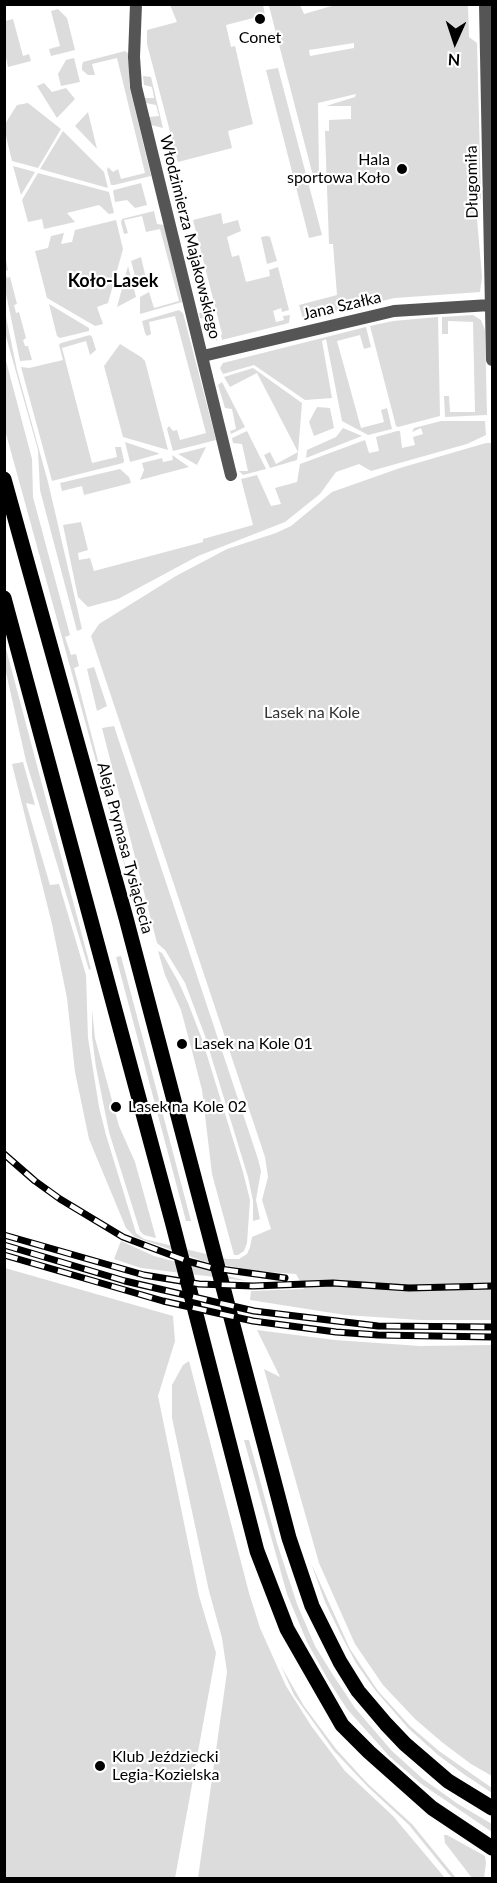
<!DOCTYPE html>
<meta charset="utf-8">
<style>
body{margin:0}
#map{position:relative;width:497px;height:1883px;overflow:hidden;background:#fff;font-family:Lato,sans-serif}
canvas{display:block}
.frame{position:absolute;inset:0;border:6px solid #000;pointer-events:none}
.north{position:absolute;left:425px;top:12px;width:60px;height:60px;-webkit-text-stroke:4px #fff;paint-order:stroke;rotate:183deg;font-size:16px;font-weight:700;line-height:24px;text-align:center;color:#000}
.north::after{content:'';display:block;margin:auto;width:21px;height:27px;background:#000;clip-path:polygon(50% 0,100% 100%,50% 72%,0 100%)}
</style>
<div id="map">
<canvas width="497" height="1883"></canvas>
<div class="frame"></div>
<div class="north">N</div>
</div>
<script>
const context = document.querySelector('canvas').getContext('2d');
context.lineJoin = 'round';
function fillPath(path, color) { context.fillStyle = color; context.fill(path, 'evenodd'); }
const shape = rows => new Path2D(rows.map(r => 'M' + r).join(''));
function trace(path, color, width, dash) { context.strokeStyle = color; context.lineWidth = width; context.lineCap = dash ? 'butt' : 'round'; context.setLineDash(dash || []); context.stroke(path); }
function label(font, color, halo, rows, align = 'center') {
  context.font = font + ' Lato,sans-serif'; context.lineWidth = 4.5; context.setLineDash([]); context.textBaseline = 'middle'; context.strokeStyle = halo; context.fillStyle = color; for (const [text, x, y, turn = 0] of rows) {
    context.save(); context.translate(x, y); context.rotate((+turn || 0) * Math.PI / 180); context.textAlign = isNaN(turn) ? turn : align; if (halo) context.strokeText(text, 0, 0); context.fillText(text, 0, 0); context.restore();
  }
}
const green = shape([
 [170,5,263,5,265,15,226,25,231,47,235,46,253,124,228,131,232,148,178,162,147,44,147,30,177,22],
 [273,5,300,5,304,14,335,5,468,5,469,37,477,43,481,199,477,199,476,207,482,277,480,292,395,298,303,319,299,305,337,295,333,244,329,244,325,131,329,131,329,120,351,119,351,106,326,106,355,97,356,94,318,103,319,175,313,176,269,6],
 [354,43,354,48,310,56,309,50],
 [58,9,67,18,75,50,51,56,49,49,60,46,51,11],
 [13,19,23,56,29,54,31,61,8,67,5,52,5,21],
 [125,51,128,53,129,58,129,84,151,176,114,185,111,185,107,170,108,167,113,172,118,169,121,179,145,173,117,58,92,64,95,75,88,75,82,70,82,66,83,62],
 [74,58,80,82,61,86,58,74,66,60],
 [278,68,322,235,309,238,266,70],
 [143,76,151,77,163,128,151,125,149,117,159,116,156,105,146,103,144,98,154,98,152,87,144,85],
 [44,83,52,92,66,88,75,99,57,118,37,86],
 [28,103,61,129,38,168,12,161,5,132,5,122,5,124,17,105],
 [88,112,97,149,75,126],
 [63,131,104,172,108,188,40,169],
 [13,166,35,172,21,195],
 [38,173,109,192,114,213,109,214,99,205,67,213,75,222,44,229,42,219,28,222,22,200],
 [141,183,147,205,135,208,127,200,115,202,113,191,114,190],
 [154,211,157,224,164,225,182,302,140,314,140,297,149,292,154,308,179,301,160,229,146,232,142,216,124,220,128,233,124,234,121,222,122,219],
 [221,213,223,224,238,220,241,231,227,237,232,257,239,255,246,282,270,276,269,270,278,267,289,310,282,312,281,308,273,311,276,322,284,320,283,316,290,315,289,323,222,340,221,335,222,334,193,220],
 [116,220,123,249,108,303,97,307,103,324,95,326,47,298,35,251,48,248,51,236,64,233,61,244,72,242,75,230],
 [267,236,270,237,277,261,267,264,261,237],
 [5,255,8,270,5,271,7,278,10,277,17,304,14,305,16,313,19,312,26,338,23,340,25,346,28,346,32,360,20,361,5,289],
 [141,257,148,287,138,287,131,261],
 [128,266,136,297,117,307],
 [203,291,207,291,217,332,217,341,209,335,205,323,211,324,210,320,200,318,199,313,208,312],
 [49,304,89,328,89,331,60,338,57,336],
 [4,307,17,370,48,482,71,581,82,629,77,631,40,490,38,450,5,333],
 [179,310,183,313,216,440,173,451,167,429,169,426,173,431,177,430,180,440,206,433,175,316,149,322,151,334,147,336,145,333,142,321],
 [473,315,481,320,485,330,487,415,445,417,444,396,449,396,450,412,475,412,473,322,448,321,448,334,442,334,442,317],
 [438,317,440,416,398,427,396,426,370,326,393,321],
 [366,327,371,347,364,349,360,335,337,341,361,428,384,422,381,410,387,408,392,429,368,435,342,421,326,339,322,341,332,398,305,400,254,365,223,374,220,368,223,363],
 [90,335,92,337,96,350,90,355,86,341,62,348,92,463,117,457,115,447,121,447,124,461,123,463,52,481,21,367,29,368,63,360,59,345,61,343],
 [120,344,141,357,145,361,168,450,123,437,104,366],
 [5,357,32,459,33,497,70,635,65,637,71,655,76,654,79,666,74,668,136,907,5,430],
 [253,368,302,403,298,453,297,460,270,468,264,455,270,452,276,464,298,452,257,373,230,387,224,377],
 [222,382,245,427,231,434,230,431,236,429,232,409,225,408,218,385],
 [317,407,330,408,334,428,314,436,309,422],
 [441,421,485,421,486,435,467,444,371,471,359,464,336,472,320,494,285,522,198,556,118,599,88,607,78,597,63,525,81,522,88,550,78,553,79,560,90,558,94,571,203,542,203,539,253,525,241,479,257,475,271,506,281,504,275,488,297,482,300,464,365,440,369,453,379,451,376,437,397,431,400,431,402,448,415,445,413,437,423,434,421,428,412,432,414,428],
 [343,428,362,436,306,458,307,450,336,437],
 [247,431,266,469,243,475,239,471,248,471,242,444,233,443,232,438],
 [125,442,158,453,159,454,130,462],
 [486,443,492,443,492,1320,420,1320,345,1315,250,1300,251,1291,304,1289,296,1274,256,1271,203,1261,135,1237,126,1228,89,1139,75,1072,67,998,52,924,12,764,23,762,35,805,26,803,50,885,59,884,86,975,88,1038,99,1107,106,1135,136,1233,144,1239,227,1259,239,1259,247,1254,250,1247,252,1237,271,1229,262,1200,268,1177,265,1157,91,636,99,624,176,576,227,549,276,533,291,526,332,492,400,468],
 [206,447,197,465,178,454],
 [172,455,189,467,140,480,144,470,142,463,162,458,163,462,173,460],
 [120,469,129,477,131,483,84,495,82,486,62,491,60,483],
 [5,645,91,969,89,970,26,761,5,668],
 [94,667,107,706,97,711,87,669],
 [114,726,258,1159,261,1171,256,1200,260,1219,253,1221,253,1201,248,1177,205,1036,185,983,165,950,157,943,102,728],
 [158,951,162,953,179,983,188,1003,202,1039,243,1172,250,1200,247,1243,244,1251,238,1255,234,1255,212,1174,202,1090,192,1051,181,1010,165,975],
 [121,956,151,1069,191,1221,186,1221,116,957],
 [92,1010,95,1038,119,1126,135,1162,156,1238,144,1235,140,1231,109,1132,96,1067,92,1037],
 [121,1241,154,1256,247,1281,141,1268,114,1259],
 [5,1268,173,1316,175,1341,158,1396,199,1596,216,1653,175,1878,5,1878],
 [257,1330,335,1340,420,1346,492,1345,492,1776,471,1764,443,1743,415,1719,383,1685,355,1644,319,1563,264,1369,280,1377],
 [189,1361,249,1593,260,1628,286,1686,312,1727,345,1771,393,1816,445,1878,198,1878,227,1672,222,1638,209,1591,172,1418,172,1385,183,1365],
 [244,1440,249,1440,277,1543,297,1604,315,1646,333,1675,355,1708,392,1751,423,1779,458,1804,492,1824,492,1832,420,1783,389,1756,347,1709,327,1678,307,1642,287,1594],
 [311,1563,350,1649,378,1691,410,1726,439,1751,492,1788,492,1793,465,1775,438,1755,408,1728,375,1690,356,1663,342,1637,325,1602],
 [281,1666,304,1706,336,1749,368,1784,412,1824,456,1878,452,1878,409,1825,368,1787,334,1751,294,1695],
 [444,1835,447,1835,485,1856,486,1863,484,1878,472,1878,445,1843]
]);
const street = shape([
 [136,4,134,57,136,87,231,475],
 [485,4,492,360],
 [203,356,394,311,490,305]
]);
const primary = shape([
 [4,479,126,918,289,1538,312,1606,340,1662,358,1691,386,1724,405,1744,448,1781,492,1808],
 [4,598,172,1221,257,1551,287,1629,342,1725,369,1752,432,1808,492,1848]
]);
const rail = shape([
 [4,1154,35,1181,60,1199,123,1237,187,1261,213,1268,285,1278],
 [4,1235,144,1275,199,1284,253,1286,333,1283,409,1288,492,1286],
 [4,1245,125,1281,254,1311,378,1326,492,1327],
 [4,1255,163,1301,253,1321,336,1332,378,1335,492,1337]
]);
const markers = [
 [260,19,6,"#000"],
 [402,169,6,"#000"],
 [182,1044,6,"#000"],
 [116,1107,6,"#000"],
 [100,1766,6,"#000"]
];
const poiNames = [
 ["Conet",260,38,"center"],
 ["Hala",390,160,"right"],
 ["sportowa Koło",390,178,"right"],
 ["Lasek na Kole 01",194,1044],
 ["Lasek na Kole 02",128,1107],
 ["Klub Jeździecki",112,1757],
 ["Legia-Kozielska",112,1775]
];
const streetNames = [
 ["Długomiła",472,182,-91],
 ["Włodzimierza Majakowskiego",190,237,76],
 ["Jana Szałka",342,306,-13],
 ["Aleja Prymasa Tysiąclecia",125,848,75]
];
const parkNames = [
 ["Lasek na Kole",312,713]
];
const neighbourhoodNames = [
 ["Koło-Lasek",113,281]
];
fillPath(green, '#dcdcdc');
trace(street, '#555', 12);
trace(primary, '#000', 15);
trace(rail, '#000', 7);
trace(rail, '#fff', 4.5, [14]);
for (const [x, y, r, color] of markers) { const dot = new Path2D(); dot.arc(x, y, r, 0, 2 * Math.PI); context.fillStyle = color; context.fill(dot); trace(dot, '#fff', 2); }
label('16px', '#000', '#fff', poiNames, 'left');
label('16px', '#000', '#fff', streetNames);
label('16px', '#333', '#fff', parkNames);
label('bold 18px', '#000', '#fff', neighbourhoodNames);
</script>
